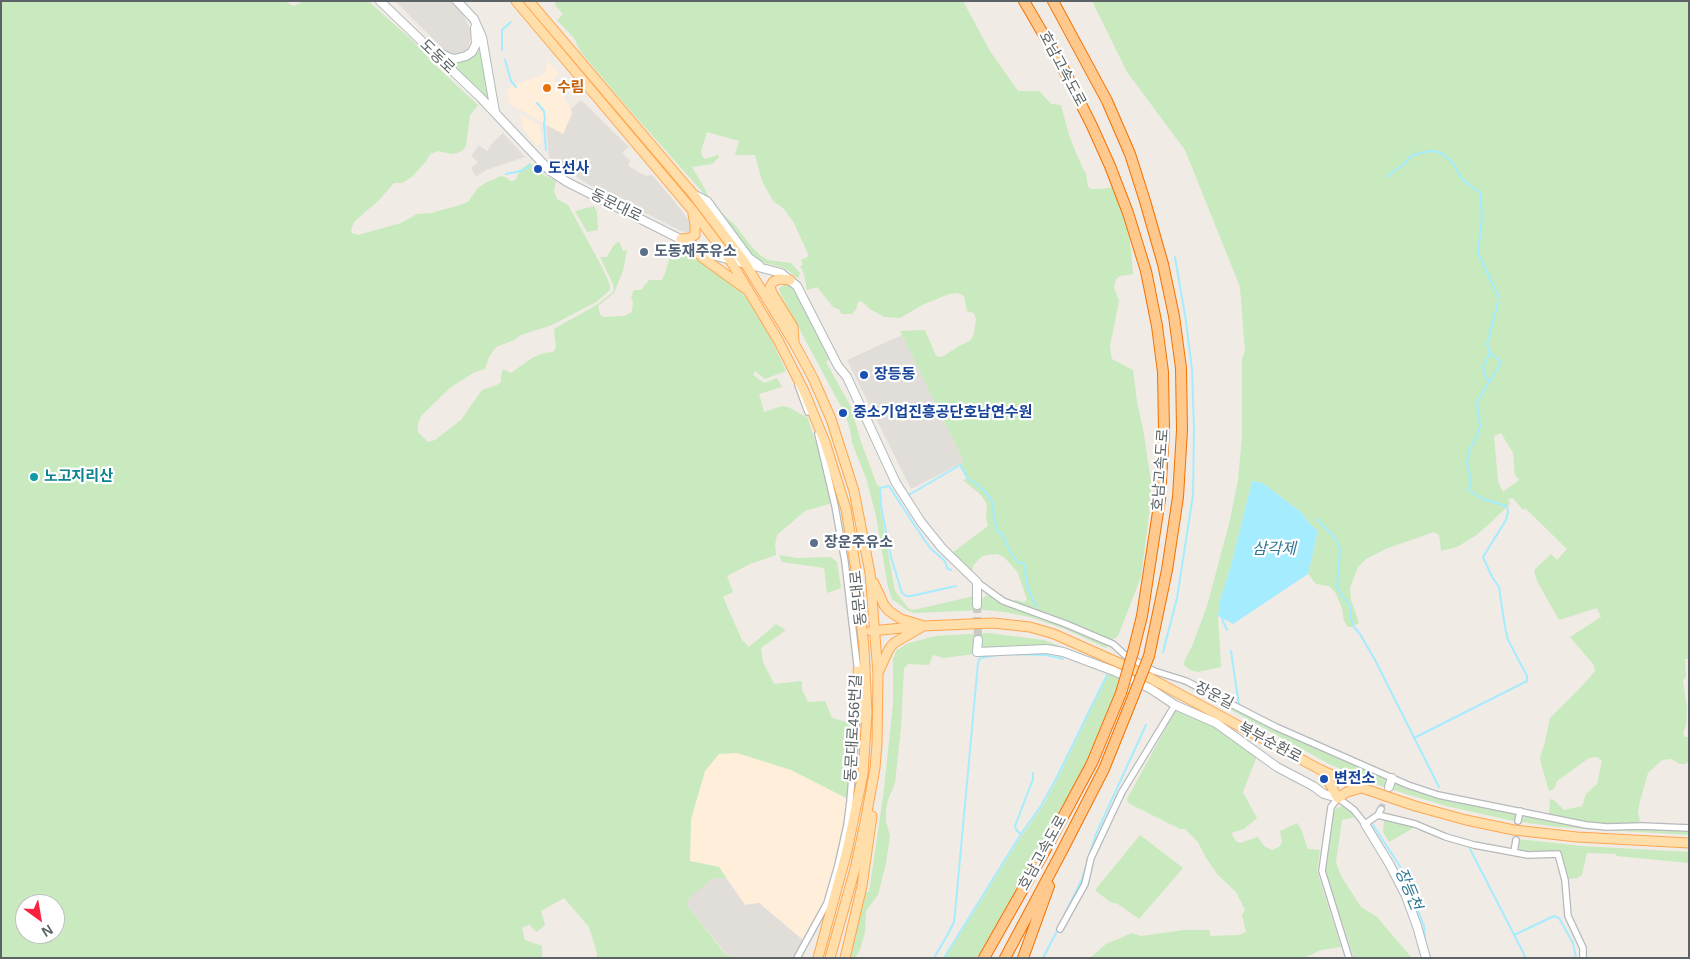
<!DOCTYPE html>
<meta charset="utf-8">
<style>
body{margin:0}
#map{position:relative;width:1690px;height:959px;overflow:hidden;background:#f0ebe4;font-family:Helvetica,sans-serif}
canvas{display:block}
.frame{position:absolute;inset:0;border:2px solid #5c6366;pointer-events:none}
.north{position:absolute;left:15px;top:894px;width:50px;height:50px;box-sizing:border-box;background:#fff;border:1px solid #bec1c2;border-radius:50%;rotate:148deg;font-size:14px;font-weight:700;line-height:20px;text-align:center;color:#5c6366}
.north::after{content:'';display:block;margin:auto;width:18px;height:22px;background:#fa2141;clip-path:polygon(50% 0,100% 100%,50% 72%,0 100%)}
</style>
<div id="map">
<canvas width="1690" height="959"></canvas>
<div class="frame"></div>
<div class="north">N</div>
</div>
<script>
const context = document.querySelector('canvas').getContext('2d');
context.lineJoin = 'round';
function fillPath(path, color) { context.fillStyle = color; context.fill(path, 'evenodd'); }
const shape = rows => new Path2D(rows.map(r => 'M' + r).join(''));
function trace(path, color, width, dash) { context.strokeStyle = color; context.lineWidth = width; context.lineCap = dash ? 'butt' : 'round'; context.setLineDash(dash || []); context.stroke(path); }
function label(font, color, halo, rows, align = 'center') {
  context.font = font + ' Helvetica,"Noto Sans KR",sans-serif'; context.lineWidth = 4.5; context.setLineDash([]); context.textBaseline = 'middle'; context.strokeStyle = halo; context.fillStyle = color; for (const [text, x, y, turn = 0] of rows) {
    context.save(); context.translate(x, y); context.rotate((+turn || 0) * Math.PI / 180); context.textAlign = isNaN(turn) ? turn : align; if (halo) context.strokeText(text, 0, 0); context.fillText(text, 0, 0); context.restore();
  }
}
const commercial = shape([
 [547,61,560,74,553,79,571,109,572,114,563,134,510,104,508,97,507,90,515,84,545,74],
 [520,115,522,115,540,125,542,142,538,146,535,144,523,128],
 [737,753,791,770,848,799,844,825,829,889,824,903,803,940,759,903,745,905,719,867,690,862,691,820,705,771,719,754]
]);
const industrial = shape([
 [395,1,451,1,463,13,470,29,471,35,469,46,466,50,457,55,452,55,444,50],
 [581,100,629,147,622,153,630,160,628,166,646,176,652,175,670,196,691,223,691,234,679,230,588,184,569,172,549,157,546,125,563,134,572,114,571,109],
 [503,133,525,157,486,170,476,177,471,168,478,162,471,156,479,145,487,151,494,141],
 [902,335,964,462,911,489,847,360],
 [713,878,727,879,745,905,759,903,803,940,792,958,736,958,726,954,687,905,688,898]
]);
const green = shape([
 [1,1,285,1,293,6,305,1,368,1,414,42,435,65,478,105,470,115,466,146,463,150,457,153,451,154,438,151,430,154,426,161,413,176,402,183,394,183,379,200,355,221,351,229,352,233,358,235,401,223,417,214,431,213,460,205,468,202,478,188,485,183,501,176,505,177,510,181,513,181,516,179,520,170,530,163,542,174,556,181,554,190,557,199,568,205,602,267,610,285,610,290,596,302,552,325,521,335,514,340,496,347,489,357,485,369,475,372,451,387,421,416,418,424,418,432,428,442,435,440,461,420,482,390,497,385,501,382,501,375,503,369,511,373,532,358,544,353,553,352,556,347,554,329,598,304,612,293,614,290,613,284,600,257,607,257,613,246,619,241,623,251,627,250,623,271,614,293,598,306,600,314,603,317,624,316,632,312,633,302,631,296,634,290,641,290,649,280,662,280,665,273,670,256,679,253,688,253,717,269,736,286,752,304,761,318,786,371,765,379,755,371,753,375,764,383,777,378,782,387,759,394,764,412,782,406,788,407,808,418,824,468,832,503,805,511,777,535,775,545,776,555,750,564,727,576,733,592,723,597,742,640,749,647,776,624,786,630,761,648,763,662,774,684,802,681,802,690,808,702,825,701,832,718,854,724,848,799,791,770,737,753,719,754,705,771,691,819,690,861,719,867,727,879,713,878,689,898,687,905,725,954,736,958,597,958,597,953,589,927,564,898,541,911,545,925,537,932,529,925,522,928,525,940,542,946,542,958,1,958],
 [25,904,55,904,55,934,25,934],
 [555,1,963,1,990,51,1018,91,1039,91,1051,104,1061,105,1069,135,1082,167,1086,174,1088,187,1092,189,1101,189,1113,187,1128,230,1131,251,1133,274,1120,276,1116,279,1114,288,1119,301,1110,346,1112,359,1133,370,1137,401,1144,434,1151,482,1150,507,1141,577,1118,636,1110,641,1009,602,1016,600,1024,602,1027,600,1018,573,1005,558,997,554,986,555,981,557,973,566,972,573,952,553,988,526,986,516,987,504,981,495,963,480,968,478,960,464,964,462,900,331,925,330,936,356,942,357,959,346,970,341,974,334,976,319,974,313,967,311,964,296,958,293,949,294,922,305,900,318,884,317,870,309,861,301,858,302,856,309,852,314,841,314,840,310,833,307,817,287,807,290,804,274,800,266,803,265,801,260,809,256,793,221,783,208,773,201,762,181,755,155,735,155,739,141,707,132,701,151,702,156,705,159,718,155,719,157,712,164,692,167,705,189,708,196,707,197,627,107,580,51,574,38,557,20,563,14,555,5],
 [1092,1,1689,1,1689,659,1685,659,1686,677,1683,681,1687,709,1686,725,1683,733,1685,737,1689,737,1689,761,1685,764,1680,764,1671,759,1662,760,1648,773,1640,801,1638,813,1640,821,1636,824,1586,823,1551,816,1549,813,1550,799,1554,800,1564,810,1582,806,1586,794,1597,784,1602,761,1597,757,1589,758,1557,781,1554,789,1549,791,1541,764,1540,757,1545,742,1550,718,1581,687,1595,671,1594,665,1570,637,1601,617,1597,608,1559,620,1537,581,1534,570,1551,554,1557,560,1567,549,1525,508,1523,510,1513,498,1508,499,1510,504,1487,526,1475,536,1457,547,1441,551,1439,535,1434,532,1388,548,1366,559,1358,567,1350,588,1351,600,1359,623,1351,627,1348,627,1344,621,1342,608,1335,592,1329,586,1316,584,1308,574,1318,531,1309,523,1302,513,1263,483,1252,481,1230,569,1220,600,1218,616,1221,667,1198,672,1190,670,1183,664,1192,646,1207,606,1229,524,1238,480,1242,437,1242,359,1245,351,1240,287,1185,150,1127,72],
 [1501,433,1513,453,1515,475,1519,480,1503,492,1498,481,1494,436],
 [481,47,489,96,487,98,450,63,467,60,478,52],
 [594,206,597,212,598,230,587,232,575,211],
 [720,211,736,226,751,246,760,255,768,260,791,263,800,273,799,277,797,278,789,271,780,267,761,262,752,256,718,212],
 [784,285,789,285,797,294,830,359,826,362,851,407,861,442,877,485,879,486,880,507,895,591,908,608,913,610,974,596,975,605,981,606,982,599,986,596,990,595,1001,603,1065,626,1108,645,1106,648,1065,629,1030,617,1004,612,985,610,915,613,908,611,892,599,888,587,876,516,866,478,852,443,850,429,845,414,779,291,779,288],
 [779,555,797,558,831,557,837,562,841,588,827,593,824,568,782,562],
 [988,633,1044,640,1082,655,1081,656,1064,650,986,648,982,647,981,644,975,654,944,658,933,655,929,665,908,664,904,668,901,727,895,783,888,800,886,809,886,821,890,836,886,863,878,895,866,911,865,932,860,950,855,958,848,958,865,892,869,892,875,852,884,789,893,703,893,659,896,651,906,644,935,636],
 [1108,674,1119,678,1118,685,1097,739,1078,779,1011,903,977,958,945,958,1022,835,1042,807,1057,780],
 [1175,680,1185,683,1385,777,1388,782,1386,788,1329,764,1231,710],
 [1181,710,1215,727,1257,756,1243,792,1257,818,1244,829,1231,833,1236,841,1240,843,1258,837,1264,846,1272,850,1279,847,1282,842,1280,831,1297,823,1301,829,1308,849,1320,850,1317,871,1341,947,1321,950,1304,958,1090,958,1106,944,1132,933,1141,936,1184,930,1210,930,1210,936,1238,935,1246,932,1242,915,1245,910,1236,892,1218,875,1206,858,1198,842,1185,829,1180,829,1128,803,1127,799,1175,711],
 [1398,782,1516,814,1518,817,1518,822,1446,806,1390,789,1393,784],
 [1343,806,1352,811,1356,817,1342,820,1336,862,1341,876,1361,907,1377,917,1412,958,1354,958,1325,871,1329,832,1334,812,1336,808],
 [1525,816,1551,820,1689,830,1689,835,1558,827,1521,822,1522,819],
 [1386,819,1417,826,1389,842,1383,832,1384,821],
 [1140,835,1183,868,1139,919,1118,904,1110,902,1095,890],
 [1518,839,1582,846,1689,852,1689,863,1616,856,1616,854,1587,853,1582,875,1577,878,1569,879,1560,851,1522,852,1519,849]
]);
const water = shape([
 [1252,481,1263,483,1302,513,1309,523,1318,531,1308,574,1233,624,1218,616,1220,600,1230,569]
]);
const stream = shape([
 [502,50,502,30,511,22],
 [505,60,511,81,516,87],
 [537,103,544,111,545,118,544,123,546,150],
 [506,174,521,171,531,165],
 [1386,177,1405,163,1411,156,1424,152,1434,151,1443,154,1453,163,1462,179,1480,193,1482,217,1478,253,1499,298],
 [1489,382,1484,373,1483,367,1490,353],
 [1467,490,1471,483,1467,463,1469,451,1477,436,1480,426,1477,405,1478,400,1500,364,1500,361,1490,353,1487,344,1498,302],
 [907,496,960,465,968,479,977,484,989,496,992,502,996,528,998,532,1002,534,1010,552,1018,562,1024,564,1028,588,1036,606],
 [1317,519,1336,539,1340,550,1337,586,1340,593,1348,603,1351,610,1351,618,1354,627,1360,634,1375,660,1439,787],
 [951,570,947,568,945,561,930,548,913,523,889,486,880,488,881,506,891,557,902,593,906,596,911,596,956,586],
 [1223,617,1222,619,1227,630],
 [1231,651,1239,706],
 [1163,652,1177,598,1193,495,1194,429,1192,370,1186,321,1175,257],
 [1003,654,1046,655,1063,659],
 [1414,738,1527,681,1527,676,1508,640,1505,627,1499,587,1492,577,1483,557,1506,520,1508,512,1507,506,1483,499,1470,491],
 [1373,825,1401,868,1424,926,1425,940,1430,958],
 [1021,834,1017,831,1015,826,1033,779,1033,773],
 [1470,849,1526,958],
 [1089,856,1096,834,1146,725],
 [1063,918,1082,879,1087,863],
 [1514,935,1554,916,1559,918,1573,943,1576,958],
 [934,958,948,934,954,922,955,913,978,663,980,658,998,655],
 [944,958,1021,834,1041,806,1056,779,1107,675],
 [1043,958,1058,929]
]);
const streetTunnel = shape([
 [1381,809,1389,787]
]);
const secondaryTunnel = shape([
 [977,605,978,640]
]);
const street = shape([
 [798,385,808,412],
 [818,434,835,506,845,562,858,673],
 [977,582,1003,601,1066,624,1113,644,1125,655,1154,671,1186,681,1276,727,1408,785,1438,795,1586,825,1607,827,1642,826,1689,828],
 [1378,815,1415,824,1446,837,1474,845,1528,855,1558,854,1565,880,1568,916,1583,948,1583,958],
 [1518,821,1520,811],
 [1514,852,1516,840],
 [1060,929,1085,884,1091,858,1122,792,1175,705],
 [797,958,827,903,838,865,847,825,850,801,858,705],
 [1349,958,1322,871,1331,807,1338,798,1354,810,1365,824,1378,815,1381,809]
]);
const secondary = shape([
 [380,1,480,97,550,171,567,182,712,255,781,273,797,286,838,366,847,377,896,483,921,522,942,548,977,582,977,605],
 [457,1,474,19,482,37,495,112],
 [430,48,450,58,455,59,466,56,472,52,476,44,475,28],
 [695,195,707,201,749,258,759,265],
 [978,640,977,652,1047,649,1063,652,1114,671,1151,689,1175,705,1216,723,1277,767,1313,786,1324,794,1338,798],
 [1389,787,1392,778],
 [1365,824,1390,865,1406,896,1417,926,1426,958]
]);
const primary = shape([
 [516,1,693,211,730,260,778,340,804,391,825,442,846,509,856,570,864,648,867,713,863,774,847,851,818,958],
 [529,1,693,194,745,263,794,343,813,378,831,419,854,491,870,573,878,674,877,744,875,768,865,823,855,869,830,958],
 [681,239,690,238,695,235,695,224,693,214],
 [692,245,703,258,746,289],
 [790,280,779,279,773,282,770,287,772,293,793,327,794,340],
 [874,583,884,605,889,611,901,619,921,625],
 [871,631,923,626,993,623,1030,627,1054,634,1135,670,1321,770,1362,788,1415,806,1466,820,1514,830,1577,837,1689,843],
 [858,671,861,688,862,718],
 [879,671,889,649,894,643,920,628],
 [1322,770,1338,798,1347,792,1362,788],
 [845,958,862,886,872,816]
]);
const highway = shape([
 [1024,1,1063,68,1092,126,1110,166,1128,213,1146,271,1157,326,1163,372,1164,430,1160,499,1142,616,1133,652],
 [1053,1,1107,101,1130,154,1145,201,1163,264,1174,316,1181,368,1182,430,1178,497,1167,570,1149,656],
 [984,958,1047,847,1092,763,1121,693],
 [1005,958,1062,851,1104,769,1133,697],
 [1023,958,1049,886]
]);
const highwayBridge = shape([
 [1121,693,1133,652],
 [1133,697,1149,656]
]);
const markers = [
 [547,88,5,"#e8710a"],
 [538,169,5,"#1a4fb4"],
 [644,252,5,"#5c6f8a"],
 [864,375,5,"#1a4fb4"],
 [843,413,5,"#1a4fb4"],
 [34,477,5,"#0f9aa8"],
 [814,543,5,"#5c6f8a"],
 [1324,779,5,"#1a4fb4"]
];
const streetNames = [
 ["도동로",437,57,44],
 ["호남고속도로",1062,69,62],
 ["동문대로",616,206,26],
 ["호남고속도로",1161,470,-86],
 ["동문대로",859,598,-96],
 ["장운길",1214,696,27],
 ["동문대로456번길",854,728,-87],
 ["북부순환로",1270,743,28],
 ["호남고속도로",1043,853,-61]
];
const foodNames = [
 ["수림",557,88]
];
const transitNames = [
 ["도선사",548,169],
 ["장등동",874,375],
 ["중소기업진흥공단호남연수원",853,413],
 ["변전소",1334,779]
];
const serviceNames = [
 ["도동재주유소",654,252],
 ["장운주유소",824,543]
];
const cultureNames = [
 ["노고지리산",44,477]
];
const waterNames = [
 ["삼각제",1274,550],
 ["장등천",1408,889,67]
];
fillPath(commercial, '#ffeeda');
fillPath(industrial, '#e1ddd9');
fillPath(green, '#c8eabe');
fillPath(water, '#a5ecff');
trace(stream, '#a5ecff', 2);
trace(streetTunnel, '#cbc9c4', 5.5, [5.5, 3]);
trace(secondaryTunnel, '#cbc9c4', 8, [8, 4]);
trace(street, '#b5b9bc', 8);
trace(secondary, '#b3babd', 10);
trace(primary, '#ffa64f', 11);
trace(highway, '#f47100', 12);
trace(street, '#fff', 5.5);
trace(secondary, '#fff', 8);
trace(primary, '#ffdeaa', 9);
trace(highway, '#ffc88c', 10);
trace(highwayBridge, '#f47100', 12, []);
trace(highwayBridge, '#ffc88c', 10);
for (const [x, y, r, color] of markers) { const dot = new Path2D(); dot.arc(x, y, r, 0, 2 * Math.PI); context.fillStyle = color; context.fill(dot); trace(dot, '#fff', 2); }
label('15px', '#5c6366', '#fff', streetNames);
label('bold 15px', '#c56008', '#fff', foodNames, 'left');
label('bold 15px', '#164399', '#fff', transitNames, 'left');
label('bold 15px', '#4e5e75', '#fff', serviceNames, 'left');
label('bold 15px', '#0d838f', '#fff', cultureNames, 'left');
label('italic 16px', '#2f7896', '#fff', waterNames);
</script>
